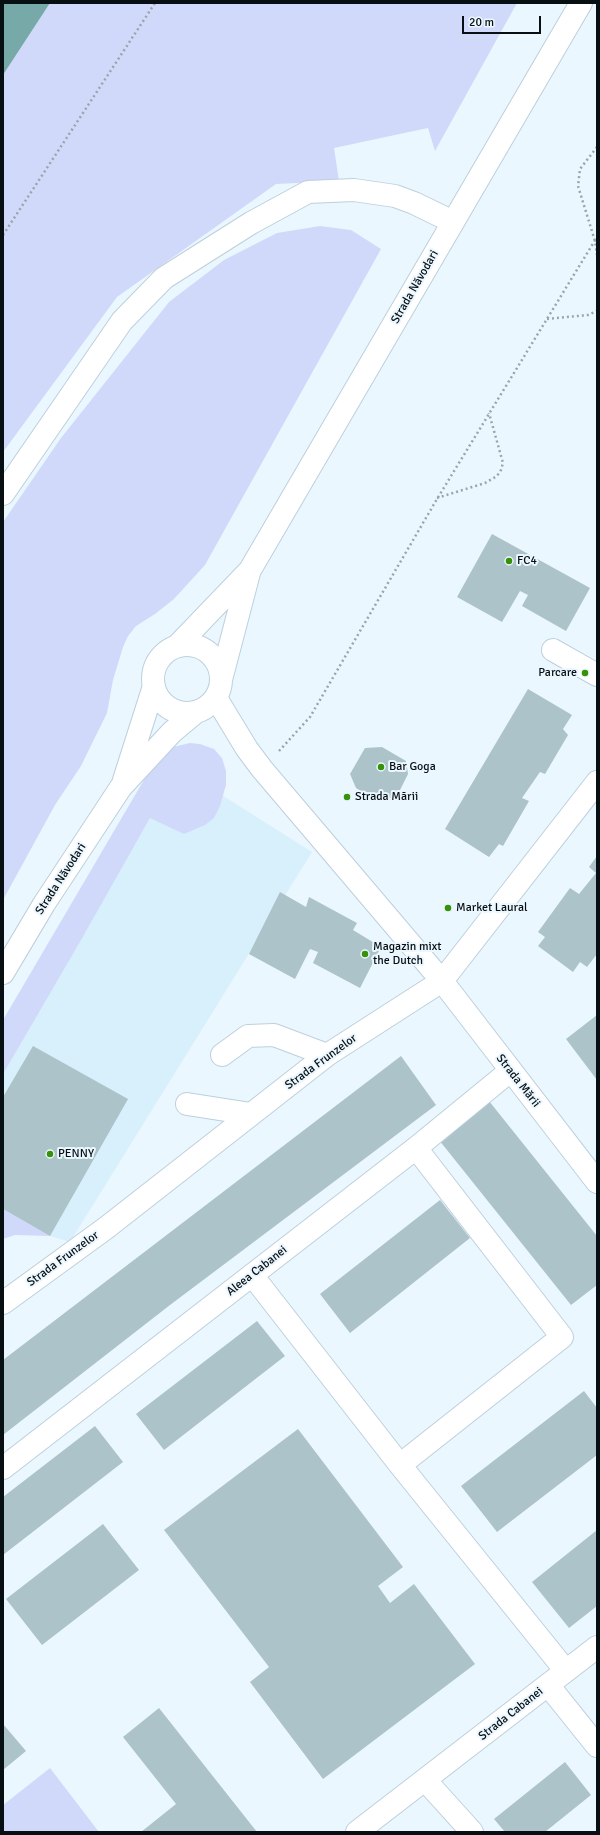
<!DOCTYPE html>
<meta charset="utf-8">
<style>
body{margin:0}
#map{position:relative;width:600px;height:1835px;overflow:hidden;background:#ebf7ff;font-family:Signika,sans-serif}
canvas{display:block}
.frame{position:absolute;inset:0;border:4px solid #080f13;pointer-events:none}
.scale{position:absolute;left:462px;top:16px;width:79px;height:18px;box-sizing:border-box;border:2px solid #080f13;border-top:0;padding-left:5px;font-size:12px;line-height:14px;white-space:nowrap;color:#080f13;-webkit-text-stroke:3px #ebf7ff;paint-order:stroke}
</style>
<div id="map">
<canvas width="600" height="1835"></canvas>
<div class="frame"></div>
<div class="scale">20 m</div>
</div>
<script>
const context = document.querySelector('canvas').getContext('2d');
context.lineJoin = 'round';
function fillPath(path, color) { context.fillStyle = color; context.fill(path, 'evenodd'); }
const shape = rows => new Path2D(rows.map(r => 'M' + r).join(''));
function trace(path, color, width, dash) { context.strokeStyle = color; context.lineWidth = width; context.lineCap = dash ? 'butt' : 'round'; context.setLineDash(dash || []); context.stroke(path); }
function label(font, color, halo, rows, align = 'center') {
  context.font = font + ' Signika,sans-serif'; context.lineWidth = 4; context.setLineDash([]); context.textBaseline = 'middle'; context.strokeStyle = halo; context.fillStyle = color; for (const [text, x, y, turn = 0] of rows) {
    context.save(); context.translate(x, y); context.rotate((+turn || 0) * Math.PI / 180); context.textAlign = isNaN(turn) ? turn : align; if (halo) context.strokeText(text, 0, 0); context.fillText(text, 0, 0); context.restore();
  }
}
const built = shape([
 [179,768,312,852,70,1242,50,1236,3,1209,3,1073]
]);
const green = shape([
 [50,3,517,3,435,151,428,128,334,148,339,181,276,184,117,297,3,452,3,75],
 [320,226,351,230,381,249,205,565,174,599,155,614,136,626,128,636,123,647,113,680,107,713,81,766,55,805,3,900,3,522,61,438,169,302,224,260,277,233],
 [190,743,200,744,214,749,222,758,226,771,226,785,220,806,214,818,205,825,184,834,150,818,81,940,3,1074,3,1020,148,773,173,747],
 [3,1209,50,1236,15,1235,3,1239],
 [50,1768,99,1832,3,1831,3,1805]
]);
const water = shape([
 [3,3,50,3,3,75]
]);
const building = shape([
 [492,534,590,588,566,631,522,606,528,595,520,591,502,622,457,597],
 [528,689,572,715,563,729,568,735,545,774,540,772,522,798,529,801,503,846,499,844,489,857,445,829],
 [382,747,406,761,408,774,396,798,376,800,356,788,350,774,365,748],
 [597,856,597,954,587,967,580,962,573,972,538,946,545,937,538,932,570,888,579,894,596,873,589,867],
 [280,892,306,907,309,897,357,923,353,930,381,947,360,988,313,963,318,952,310,949,295,979,249,954],
 [597,1015,597,1080,566,1039],
 [33,1046,128,1099,50,1236,3,1209,3,1097],
 [401,1056,436,1105,170,1305,3,1435,3,1360],
 [489,1101,597,1236,597,1285,571,1305,439,1140],
 [440,1200,470,1238,350,1333,320,1294],
 [257,1321,285,1356,164,1450,136,1414],
 [584,1391,597,1408,597,1455,497,1532,461,1486],
 [95,1426,123,1462,3,1555,3,1497],
 [298,1429,403,1567,378,1586,390,1603,414,1584,475,1664,323,1779,250,1682,269,1667,164,1530],
 [103,1524,139,1570,42,1645,6,1599],
 [597,1530,597,1606,569,1628,532,1582],
 [159,1708,257,1832,141,1832,176,1804,123,1737],
 [3,1724,26,1751,3,1770],
 [565,1762,591,1795,545,1832,505,1832,494,1819]
]);
const path = shape([
 [597,147,580,169,578,186,595,241,597,255],
 [3,235,155,3],
 [547,319,588,315,597,311],
 [437,498,485,483,497,476,501,470,503,463,489,413],
 [279,751,310,717,437,499,597,237]
]);
const minor = shape([
 [3,494,122,321,164,278,251,223,308,192,354,190,395,196,414,203,453,222],
 [553,650,597,675],
 [216,698,247,749,262,769,442,981,597,1182],
 [222,1055,248,1036,274,1035,327,1055],
 [187,1104,251,1114],
 [252,1275,400,1465,566,1671],
 [3,1303,106,1228,327,1055,442,981,597,782],
 [400,1465,562,1337,416,1148],
 [3,1468,416,1148,510,1071],
 [548,1685,597,1746],
 [425,1780,472,1832],
 [357,1832,597,1647]
]);
const major = shape([
 '153 679a34 34 0 1 1 68 0a34 34 0 1 1-68 0Z',
 [178,645,250,570,581,3],
 [222,676,249,573],
 [124,780,154,686],
 [3,973,44,904,121,787,172,732,196,712]
]);
const markers = [
 [509,561,4,"#359209"],
 [585,673,4,"#359209"],
 [381,767,4,"#359209"],
 [347,797,4,"#359209"],
 [448,908,4,"#359209"],
 [365,954,4,"#359209"],
 [50,1154,4,"#359209"]
];
const streetNames = [
 ["Strada Năvodari",415,287,-60],
 ["Strada Năvodari",61,879,-57],
 ["Strada Frunzelor",321,1062,-36],
 ["Strada Mării",518,1081,52],
 ["Strada Frunzelor",63,1259,-36],
 ["Aleea Cabanei",257,1271,-38],
 ["Strada Cabanei",511,1714,-38]
];
const poiNames = [
 ["FC4",517,561],
 ["Parcare",577,673,"right"],
 ["Bar Goga",389,767],
 ["Strada Mării",355,797],
 ["Market Laural",456,908],
 ["Magazin mixt",373,947],
 ["the Dutch",373,961],
 ["PENNY",58,1154]
];
fillPath(built, '#d8effc');
fillPath(green, '#d0d9fa');
fillPath(water, '#77a9a9');
fillPath(building, '#abc3c9');
trace(minor, '#bcd0dc', 24);
trace(major, '#bcd0dc', 24);
trace(path, '#9aa5ab', 2.5, [2, 3]);
trace(minor, '#fff', 22);
trace(major, '#fff', 22);
for (const [x, y, r, color] of markers) { const dot = new Path2D(); dot.arc(x, y, r, 0, 2 * Math.PI); context.fillStyle = color; context.fill(dot); trace(dot, '#ebf7ff', 1.5); }
label('12px', '#080f13', '#ebf7ff', streetNames);
label('12px', '#080f13', '#ebf7ff', poiNames, 'left');
</script>
